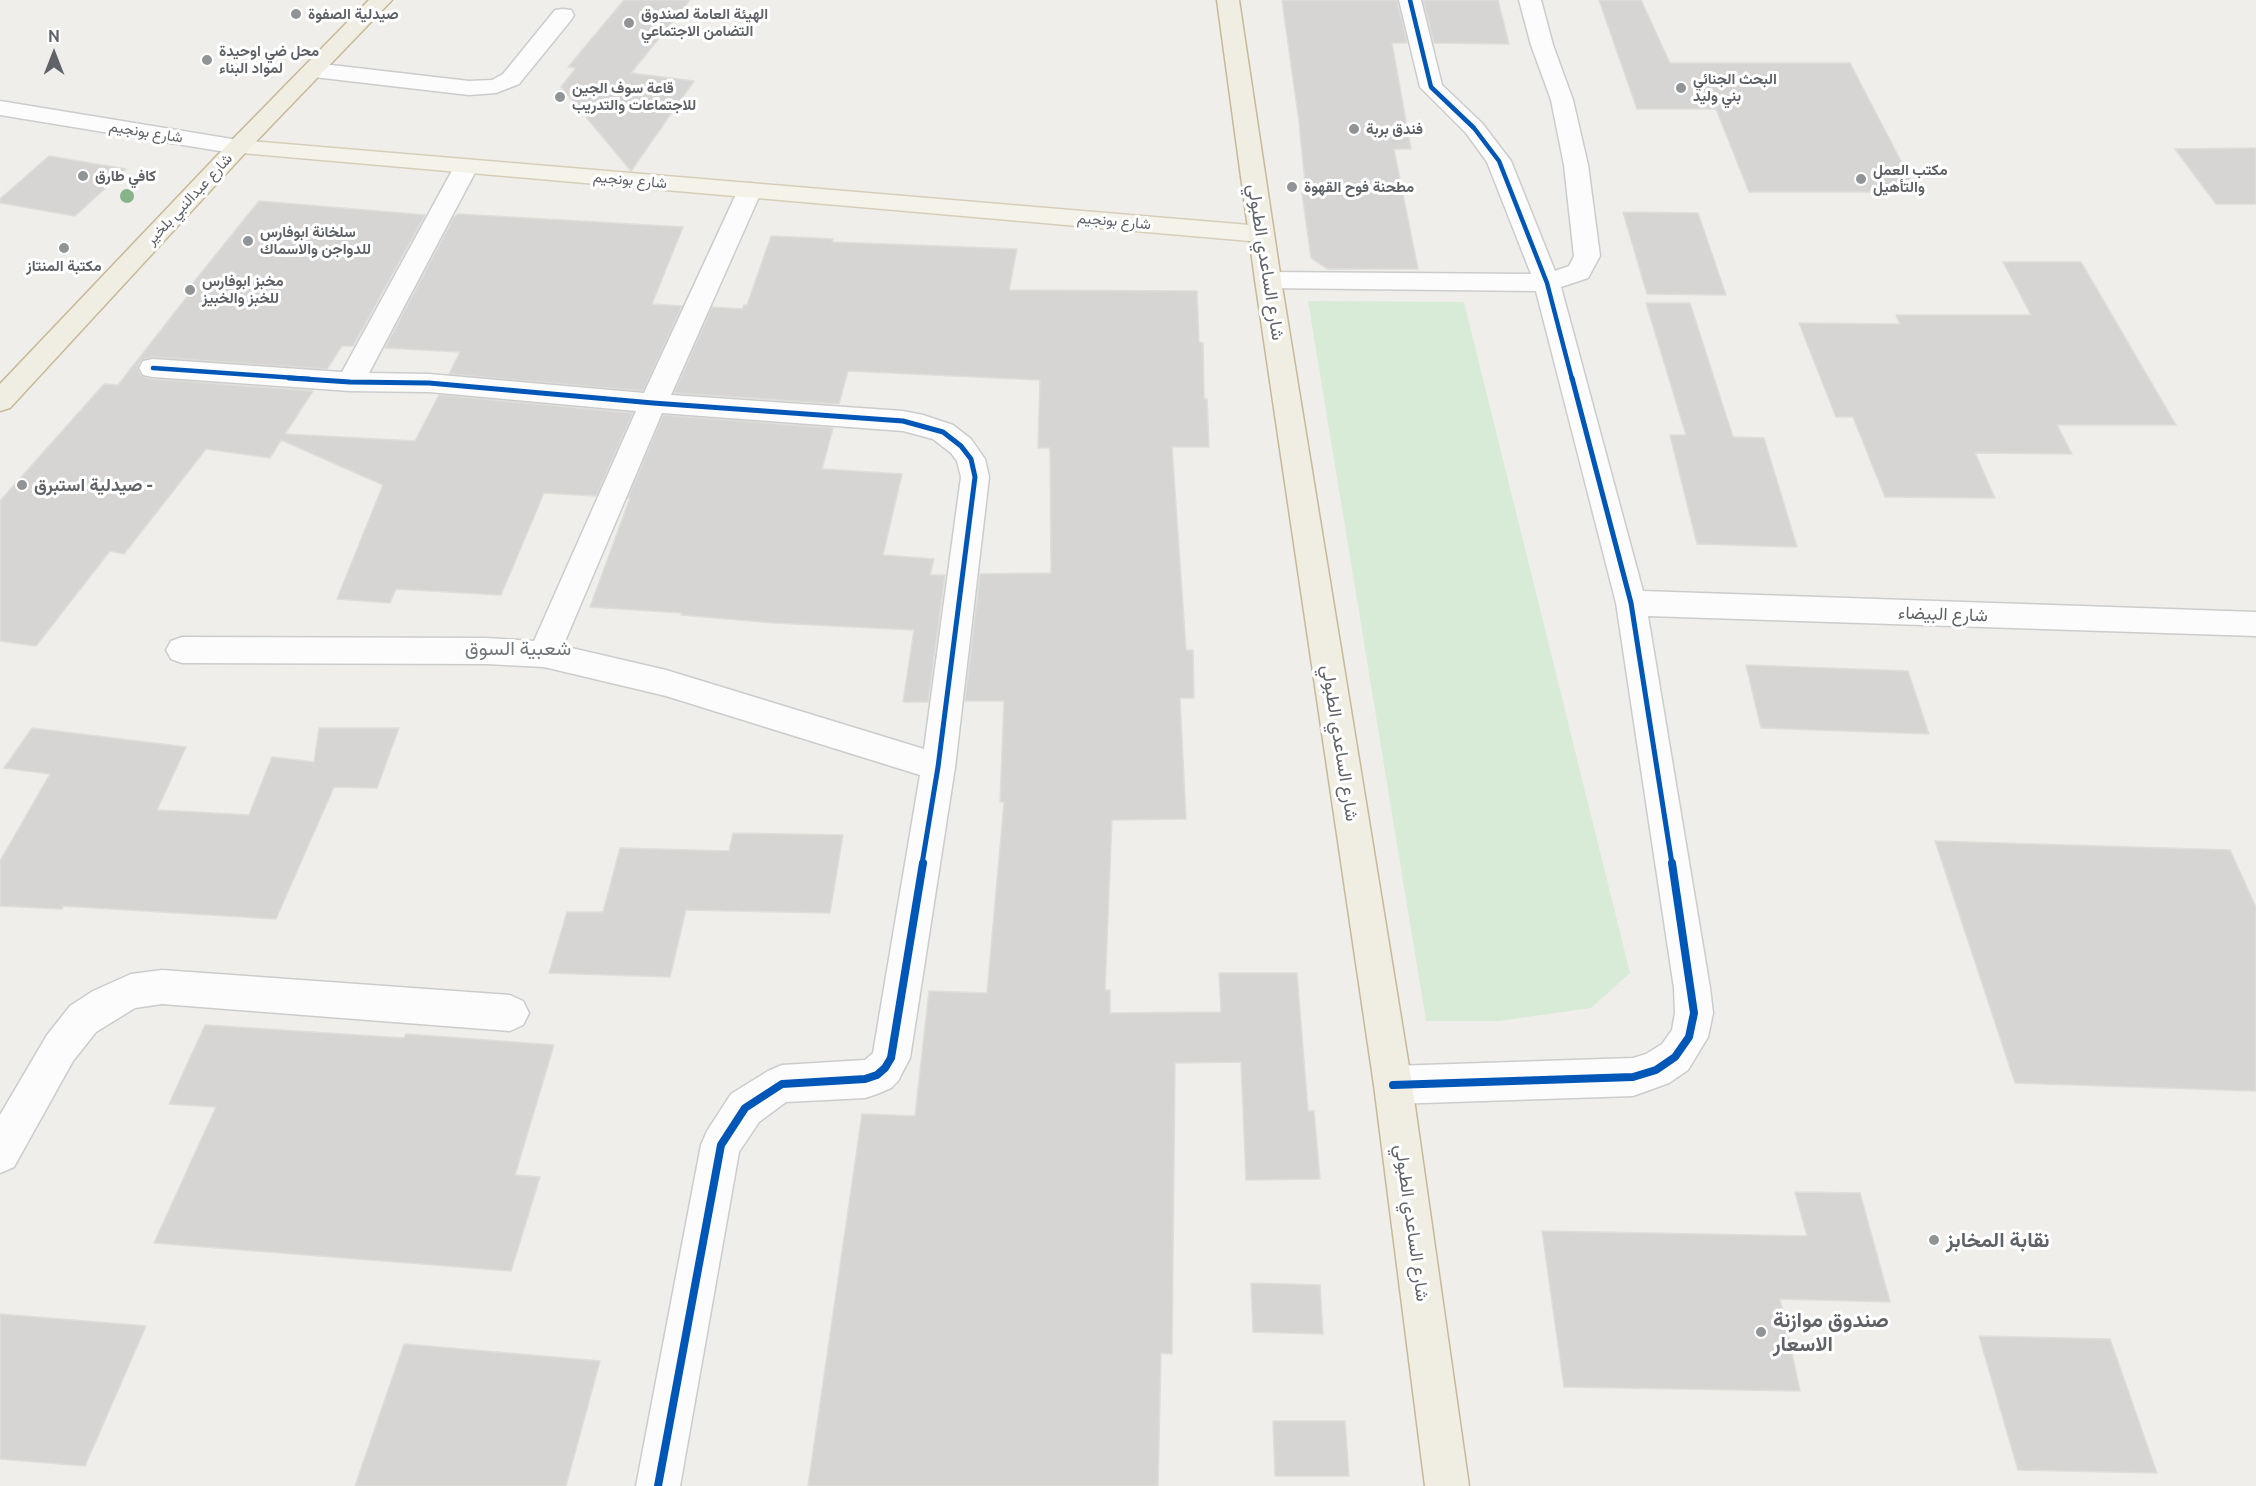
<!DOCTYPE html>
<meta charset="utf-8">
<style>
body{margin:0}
#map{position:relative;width:2256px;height:1486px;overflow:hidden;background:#efeeea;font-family:Ubuntu,sans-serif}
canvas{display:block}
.north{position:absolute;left:24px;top:24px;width:60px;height:60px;-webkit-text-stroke:4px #fff;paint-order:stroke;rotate:0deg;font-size:16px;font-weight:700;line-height:24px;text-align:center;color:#5f6368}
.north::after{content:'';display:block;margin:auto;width:21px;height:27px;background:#5f6368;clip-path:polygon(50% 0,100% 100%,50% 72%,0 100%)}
</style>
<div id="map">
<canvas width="2256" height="1486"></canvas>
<div class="north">N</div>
</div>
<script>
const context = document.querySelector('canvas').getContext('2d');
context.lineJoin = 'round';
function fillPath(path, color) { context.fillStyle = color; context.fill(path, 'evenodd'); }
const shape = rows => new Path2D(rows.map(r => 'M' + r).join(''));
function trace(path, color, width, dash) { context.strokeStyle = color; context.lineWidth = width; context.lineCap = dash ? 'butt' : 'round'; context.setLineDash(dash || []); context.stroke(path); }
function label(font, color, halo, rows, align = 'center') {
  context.font = font + ' Ubuntu,Vazirmatn,sans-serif'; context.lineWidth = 6; context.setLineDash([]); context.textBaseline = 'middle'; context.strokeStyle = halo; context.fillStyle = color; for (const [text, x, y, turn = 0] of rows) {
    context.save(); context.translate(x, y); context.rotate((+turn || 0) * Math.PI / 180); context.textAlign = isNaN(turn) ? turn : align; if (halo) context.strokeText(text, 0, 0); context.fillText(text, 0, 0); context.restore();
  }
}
const green = shape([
 [1308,301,1464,302,1630,973,1591,1008,1499,1021,1426,1021]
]);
const building = shape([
 [624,0,690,0,631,73,694,81,631,171,561,87,576,68,568,67,624,0],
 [1282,0,1397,0,1407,43,1392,43,1411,149,1394,149,1418,269,1328,269,1311,258,1302,193,1306,193,1299,122,1282,0],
 [1423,0,1498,0,1509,44,1434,43,1423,0],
 [1599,0,1641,0,1670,63,1850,63,1917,192,1749,192,1716,109,1637,109,1599,0],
 [2256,148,2256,204,2216,204,2175,149,2256,148],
 [49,156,126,169,75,216,0,203,0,199,49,156],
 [259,201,425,215,353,346,342,346,327,369,153,357,141,360,137,367,141,376,153,379,313,391,285,434,415,441,439,395,633,413,596,496,544,493,501,595,396,589,390,603,337,599,383,485,281,440,270,458,206,449,124,554,110,551,36,646,0,641,0,501,104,384,118,385,193,289,189,288,259,201],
 [1623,212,1698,213,1726,295,1647,294,1623,212],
 [458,214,683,227,652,304,682,306,643,391,449,374,460,352,385,348,454,217,458,214],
 [771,236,833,239,832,242,1017,249,1009,290,1197,291,1199,342,1203,343,1204,399,1207,399,1209,447,1172,447,1186,650,1193,650,1194,698,1180,698,1186,819,1112,820,1105,990,1110,990,1110,1013,1221,1012,1219,973,1297,973,1308,1111,1314,1111,1320,1179,1246,1180,1241,1062,1175,1063,1172,1354,1161,1353,1158,1486,808,1486,862,1114,915,1116,929,991,987,993,1004,802,1000,802,1004,701,965,701,980,574,1051,573,1050,448,1038,448,1040,380,848,371,839,404,674,393,712,307,742,309,744,305,747,305,771,236],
 [2003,262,2081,262,2176,425,2057,425,2072,454,1975,453,1995,498,1885,497,1853,417,1836,417,1799,323,1900,324,1896,315,2031,315,2003,262],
 [1646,303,1690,303,1733,437,1764,438,1797,547,1697,544,1670,435,1686,435,1646,303],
 [663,415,833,428,822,469,902,474,883,555,934,559,930,575,945,575,928,702,903,702,914,630,775,623,681,615,682,613,590,607,630,498,628,498,663,415],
 [1746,665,1908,671,1929,734,1761,728,1746,665],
 [32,728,186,747,157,810,249,815,272,757,314,762,319,728,399,728,377,788,334,787,276,919,63,906,62,909,0,906,0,861,50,774,4,768,32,728],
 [733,833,843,835,830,913,686,910,670,977,549,973,567,912,603,912,620,848,729,851,733,833],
 [1935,841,2230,850,2256,907,2256,1091,2015,1083,1935,841],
 [205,1025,404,1038,406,1034,554,1045,515,1175,540,1177,511,1271,154,1243,216,1107,169,1104,205,1025],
 [1795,1192,1860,1193,1890,1302,1780,1299,1800,1391,1564,1387,1542,1231,1807,1236,1795,1192],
 [1251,1283,1320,1285,1323,1334,1253,1332,1251,1283],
 [0,1314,146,1326,85,1466,0,1459,0,1314],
 [1979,1336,2110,1339,2157,1473,2018,1470,1979,1336],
 [404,1344,600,1361,566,1486,355,1486,404,1344],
 [1273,1421,1345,1421,1349,1476,1275,1476,1273,1421]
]);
const minor = shape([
 [1399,0,1421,0,1442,85,1482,123,1511,161,1555,271,1569,266,1574,256,1564,165,1551,100,1531,45,1519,0,1541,0,1553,45,1573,100,1588,165,1600,256,1588,278,1561,287,1643,591,2256,612,2256,636,1648,616,1710,988,1713,1013,1708,1037,1688,1070,1669,1083,1633,1096,1393,1104,1379,1098,1374,1085,1379,1072,1393,1066,1633,1058,1646,1054,1662,1044,1672,1030,1675,1013,1674,988,1616,603,1536,291,1268,288,1259,286,1255,280,1259,274,1268,272,1531,274,1487,162,1466,133,1420,87,1399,0],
 [563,9,571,10,574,15,571,20,519,84,496,93,469,95,314,77,306,75,303,70,306,65,314,63,469,81,492,80,503,74,555,10,563,9],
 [0,101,238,140,246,142,250,147,246,152,238,154,0,115,0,101],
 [466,160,474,162,478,167,369,373,429,374,644,393,738,190,741,185,750,183,759,185,762,190,671,395,903,411,923,415,953,425,971,439,985,459,989,477,955,767,910,1058,898,1081,891,1088,877,1094,865,1098,786,1102,759,1122,739,1152,680,1486,636,1486,701,1145,707,1131,731,1094,768,1071,782,1065,865,1060,873,1053,920,775,666,696,544,667,486,664,182,663,171,659,166,650,171,641,182,637,486,638,534,641,636,411,429,392,350,391,153,377,143,375,139,368,143,361,153,359,342,372,454,167,458,162,466,160],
 [662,413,903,431,933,439,951,453,957,461,961,477,924,749,666,670,563,646,662,413],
 [162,970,510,995,523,1001,529,1013,523,1025,510,1031,162,1004,135,1008,96,1032,73,1061,14,1167,0,1173,0,1115,47,1035,70,1006,93,991,131,974,162,970]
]);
const major = shape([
 [238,140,1261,226,1270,228,1273,234,1270,240,1261,242,230,152,226,147,230,142,238,140]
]);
const highway = shape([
 [369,0,392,0,246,152,10,408,0,411,0,384,230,142,369,0],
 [1217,0,1239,0,1281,280,1412,1085,1469,1486,1425,1486,1374,1085,1255,280,1217,0]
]);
const cyclewayFar2 = shape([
 [1410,0,1431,87,1474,128,1499,161,1547,283,1572,379],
 [153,368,310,379]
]);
const cyclewayFar1 = shape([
 [289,378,350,382,429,383,653,403,903,421,943,432,961,446,971,459,975,477,938,767,922,864],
 [1572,378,1631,603,1672,864]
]);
const cycleway = shape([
 [1393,1085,1633,1077,1656,1070,1675,1057,1689,1037,1694,1013,1672,863],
 [658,1486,721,1145,745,1108,782,1084,865,1079,877,1075,885,1068,891,1058,923,863]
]);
const trees = [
 [127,196]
];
const markers = [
 [296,14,6,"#919496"],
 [629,23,6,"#919496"],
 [207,60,6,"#919496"],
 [1681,88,6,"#919496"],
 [560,97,6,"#919496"],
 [1354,129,6,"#919496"],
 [83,176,6,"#919496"],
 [1861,179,6,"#919496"],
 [1292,187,6,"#919496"],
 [248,241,6,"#919496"],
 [64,248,6,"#919496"],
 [190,290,6,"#919496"],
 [22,485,6,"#919496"],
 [1934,1240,6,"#919496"],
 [1761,1332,6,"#919496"]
];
const farPoinames = [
 ["صيدلية الصفوة",308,14],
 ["الهيئة العامة لصندوق",641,14],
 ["التضامن الاجتماعي",641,31],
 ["محل ضي اوحيدة",219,51],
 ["لمواد البناء",219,68],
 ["البحث الجنائي",1693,79],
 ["بني وليد",1693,96],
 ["قاعة سوف الجين",572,88],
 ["للاجتماعات والتدريب",572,105],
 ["فندق بربة",1366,129],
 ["مكتب العمل",1873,170],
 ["والتأهيل",1873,187],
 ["كافي طارق",95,176],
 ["مطحنة فوح القهوة",1304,187],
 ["سلخانة ابوفارس",260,232],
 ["للدواجن والاسماك",260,249],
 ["مكتبة المنتاز",64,266,"center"],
 ["مخبز ابوفارس",202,281],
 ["للخبز والخبيز",202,298]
];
const farStreetnames = [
 ["شارع بونجيم",146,132,9],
 ["شارع بونجيم",630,180,5],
 ["شارع عبدالنبي بلخير",189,199,-47],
 ["شارع بونجيم",1114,221,5]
];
const streetNames = [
 ["شارع الساعدي الطبولي",1266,262,81],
 ["شارع البيضاء",1943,614,2],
 ["شارع الساعدي الطبولي",1340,743,81],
 ["شارع الساعدي الطبولي",1412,1223,82]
];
const poiNames = [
 ["صيدلية استبرق -",34,485]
];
const neighbourhoodNames = [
 ["شعبية السوق",518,648]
];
const nearPoinames = [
 ["نقابة المخابز",1946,1240],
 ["صندوق موازنة",1773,1320],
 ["الاسعار",1773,1344]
];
fillPath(green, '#d8ebd6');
fillPath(building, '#d6d5d3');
trace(building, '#deddd9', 1.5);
trace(minor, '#cbcccc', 3);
trace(major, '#d7ceb8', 3);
trace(highway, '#c8b996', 3);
fillPath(minor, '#fdfcfc');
fillPath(major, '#f4f2e9');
fillPath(highway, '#f0ede3');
trace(cyclewayFar2, '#0057b8', 4.5);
trace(cyclewayFar1, '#0057b8', 5);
trace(cycleway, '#0057b8', 8);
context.fillStyle = '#88b388';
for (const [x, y] of trees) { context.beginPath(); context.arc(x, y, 7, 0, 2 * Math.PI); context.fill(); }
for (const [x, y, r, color] of markers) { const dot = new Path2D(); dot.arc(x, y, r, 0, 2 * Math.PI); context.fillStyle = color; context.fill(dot); trace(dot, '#fff', 2); }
label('bold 15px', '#5f6368', '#fff', farPoinames, 'left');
label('15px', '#5f6368', '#fff', farStreetnames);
label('18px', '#5f6368', '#fff', streetNames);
label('bold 18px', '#5f6368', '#fff', poiNames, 'left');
label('20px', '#70757a', '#fff', neighbourhoodNames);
label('bold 21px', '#5f6368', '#fff', nearPoinames, 'left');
</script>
